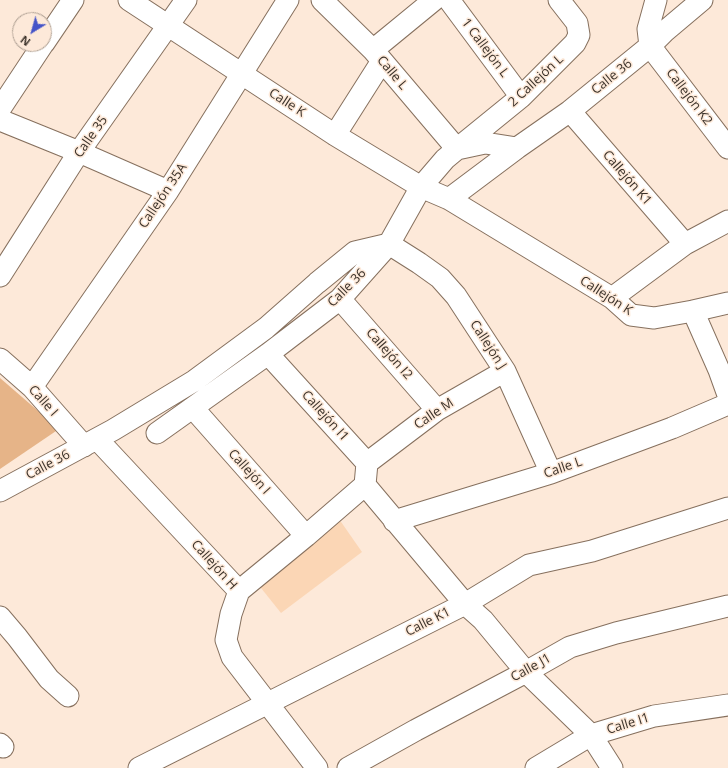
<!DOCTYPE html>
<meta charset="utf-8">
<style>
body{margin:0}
#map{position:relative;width:728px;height:768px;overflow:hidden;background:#fde9d9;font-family:"Open Sans",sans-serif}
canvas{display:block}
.north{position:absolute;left:12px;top:12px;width:40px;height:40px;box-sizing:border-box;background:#fde9d9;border:1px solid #afa093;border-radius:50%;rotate:217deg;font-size:11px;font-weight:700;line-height:16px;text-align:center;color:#3b322a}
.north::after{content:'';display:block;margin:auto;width:14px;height:18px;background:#4554c8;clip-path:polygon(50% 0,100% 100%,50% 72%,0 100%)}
</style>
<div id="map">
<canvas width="728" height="768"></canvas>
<div class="north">N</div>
</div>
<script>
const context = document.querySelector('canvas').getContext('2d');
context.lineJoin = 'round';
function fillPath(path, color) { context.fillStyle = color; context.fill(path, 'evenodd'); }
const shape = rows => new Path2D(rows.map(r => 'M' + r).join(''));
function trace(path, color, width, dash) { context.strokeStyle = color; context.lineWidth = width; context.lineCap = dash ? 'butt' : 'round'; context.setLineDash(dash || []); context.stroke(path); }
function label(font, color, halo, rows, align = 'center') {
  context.font = font + ' "Open Sans",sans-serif'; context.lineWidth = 3; context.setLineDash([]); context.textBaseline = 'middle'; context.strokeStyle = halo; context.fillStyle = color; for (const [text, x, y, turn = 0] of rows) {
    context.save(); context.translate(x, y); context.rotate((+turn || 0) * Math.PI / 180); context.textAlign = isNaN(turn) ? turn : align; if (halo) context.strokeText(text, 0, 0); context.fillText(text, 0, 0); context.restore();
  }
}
const green = shape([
 [339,519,362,552,281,613,257,583]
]);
const water = shape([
 [0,378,59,429,0,469]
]);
const minor = shape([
 [129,0,335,135,421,187,449,199,612,298,631,315,654,318,693,311,719,370,728,395],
 [322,0,373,50,457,149,521,97,575,43,579,35,577,23,559,0],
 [449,0,521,97],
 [656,0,648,29,650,46,728,148],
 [44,43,73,0],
 [373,50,434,0],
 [0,109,43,44],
 [570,111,685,244],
 [0,120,79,152,168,191],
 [335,135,382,61],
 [449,199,517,148,570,111,650,46,664,32,702,0],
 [0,276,79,152,186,0],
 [612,298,685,244,728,221],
 [340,299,437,410],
 [693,311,728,303],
 [268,354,367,463,365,485],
 [0,359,32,387,84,446],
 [32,387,168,191,288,0],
 [193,408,306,536],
 [157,433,268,354,340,299,389,244,421,187,445,159,457,149,485,143,517,148],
 [97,439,239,591,231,614,226,640,232,657,317,768],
 [367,463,437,410,505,371],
 [365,485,465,604,483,620,526,672,591,735,612,768],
 [0,491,113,430,194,381,266,328,317,283,355,252,389,244,419,263,440,278,456,296,505,371,551,473],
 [394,521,551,473,672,428,728,404],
 [239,591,306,536,365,485],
 [0,617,17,637,49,679,68,696],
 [0,744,3,747],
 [139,768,465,604,529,565,592,551,728,508],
 [348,768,416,730,526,672,570,647,616,633,728,606],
 [536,768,591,735,654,716,728,705]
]);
const streetNames = [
 ["1 Callejón L",485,48,53],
 ["Calle L",392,73,50],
 ["Calle 36",612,77,-39],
 ["2 Callejón L",536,81,-43],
 ["Callejón K2",689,97,53],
 ["Calle K",287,103,33],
 ["Calle 35",91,137,-55],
 ["Callejón K1",627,178,49],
 ["Callejón 35A",163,196,-56],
 ["Calle 36",347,288,-45],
 ["Callejón K",606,296,33],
 ["Callejón J",488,345,57],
 ["Callejón I2",389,354,49],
 ["Calle I",43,401,48],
 ["Calle M",434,414,-34],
 ["Callejón I1",325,416,48],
 ["Calle 36",48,465,-28],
 ["Calle L",563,468,-19],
 ["Callejón I",249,472,48],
 ["Callejón H",214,565,48],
 ["Calle K1",428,622,-27],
 ["Calle J1",531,668,-29],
 ["Calle I1",628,724,-17]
];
fillPath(green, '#fbd6b5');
fillPath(water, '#e6b488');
trace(minor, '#86705e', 23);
trace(minor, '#fff', 21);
label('13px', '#3b322a', '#fde9d9', streetNames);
</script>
